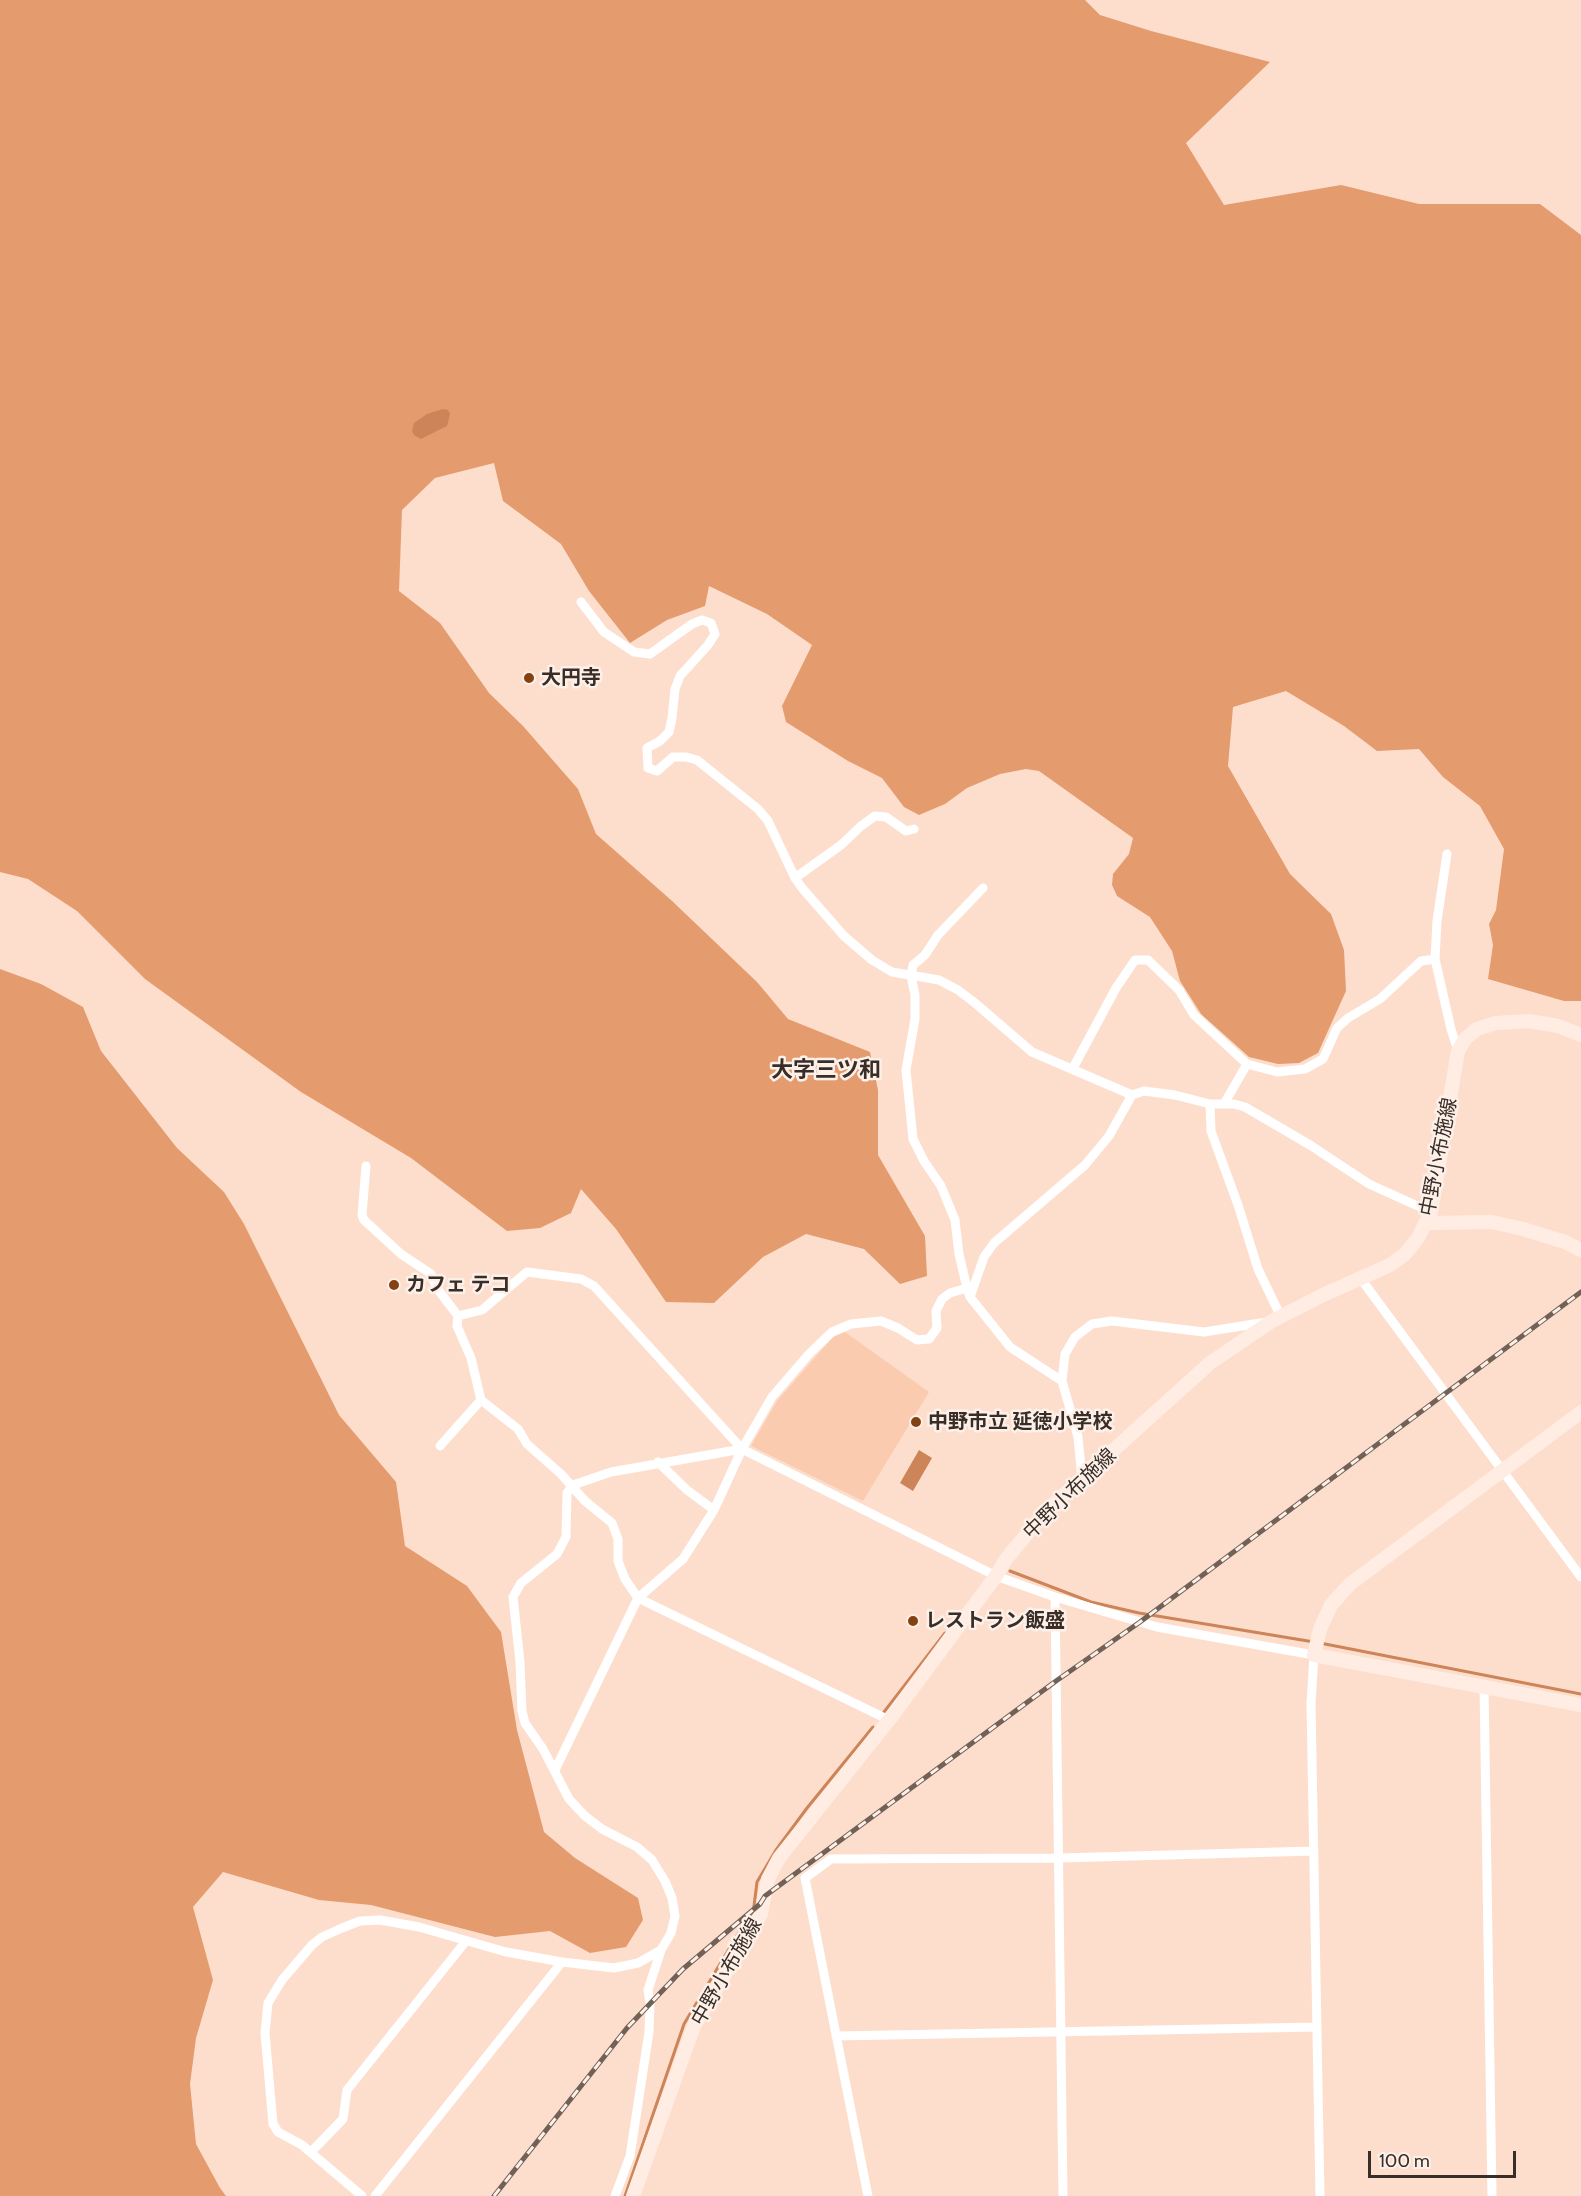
<!DOCTYPE html>
<meta charset="utf-8">
<style>
body{margin:0}
#map{position:relative;width:1581px;height:2196px;overflow:hidden;background:#fddecd;font-family:Cabin,sans-serif}
canvas{display:block}
.scale{position:absolute;left:1368px;top:2151px;width:148px;height:27px;box-sizing:border-box;border:3px solid #392e27;border-top:0;padding-left:8px;font-size:18px;line-height:21px;white-space:nowrap;color:#392e27;-webkit-text-stroke:4px #fcf0e9;paint-order:stroke}
</style>
<div id="map">
<canvas width="1581" height="2196"></canvas>
<div class="scale">100 m</div>
</div>
<script>
const context = document.querySelector('canvas').getContext('2d');
context.lineJoin = 'round';
function fillPath(path, color) { context.fillStyle = color; context.fill(path, 'evenodd'); }
const shape = rows => new Path2D(rows.map(r => 'M' + r).join(''));
function trace(path, color, width, dash) { context.strokeStyle = color; context.lineWidth = width; context.lineCap = dash ? 'butt' : 'round'; context.setLineDash(dash || []); context.stroke(path); }
function label(font, color, halo, rows, align = 'center') {
  context.font = font + ' Cabin,"Noto Sans JP",sans-serif'; context.lineWidth = 5; context.setLineDash([]); context.textBaseline = 'middle'; context.strokeStyle = halo; context.fillStyle = color; for (const [text, x, y, turn = 0] of rows) {
    context.save(); context.translate(x, y); context.rotate((+turn || 0) * Math.PI / 180); context.textAlign = isNaN(turn) ? turn : align; if (halo) context.strokeText(text, 0, 0); context.fillText(text, 0, 0); context.restore();
  }
}
const green = shape([
 [845,1332,929,1392,863,1501,751,1446,777,1401,833,1337]
]);
const forest = shape([
 [0,0,1085,0,1100,15,1151,31,1270,62,1186,143,1224,205,1341,185,1419,204,1540,204,1581,235,1581,1001,1564,1001,1488,979,1493,945,1489,924,1496,910,1504,849,1480,806,1443,777,1419,749,1377,751,1344,726,1286,691,1233,707,1228,766,1290,874,1331,914,1344,950,1346,991,1318,1053,1299,1063,1278,1064,1249,1057,1201,1014,1180,981,1172,951,1150,917,1117,896,1112,885,1113,874,1129,854,1133,838,1039,771,1026,769,1000,774,967,788,945,804,919,815,904,807,882,778,848,761,786,722,782,706,812,645,767,614,709,586,705,606,667,620,630,643,589,591,561,544,503,501,494,463,435,478,402,510,399,591,440,623,489,693,523,726,578,789,596,834,671,900,757,982,788,1019,870,1052,878,1090,878,1155,925,1236,927,1276,900,1284,864,1249,806,1234,763,1257,714,1303,666,1302,616,1229,581,1189,571,1213,540,1228,507,1231,411,1158,301,1092,145,979,77,911,28,879,0,872],
 [0,969,41,984,83,1007,101,1051,177,1148,224,1192,244,1224,339,1415,396,1482,405,1546,467,1586,501,1632,517,1730,544,1832,575,1858,638,1898,643,1920,626,1947,590,1953,550,1931,495,1937,371,1905,319,1900,223,1872,193,1907,213,1980,196,2038,190,2084,196,2144,220,2188,226,2196,0,2196]
]);
const water = shape([
 [443,409,448,410,450,414,447,426,421,439,414,435,412,431,414,423,427,414],
 [919,1450,932,1458,913,1491,900,1483]
]);
const stream = shape([
 [1010,1571,1091,1602,1139,1613,1314,1642],
 [1320,1643,1581,1694],
 [884,1712,945,1633],
 [625,2196,684,2024,744,1924,753,1914,757,1882,776,1850,807,1808,873,1727]
]);
const street = shape([
 [581,602,604,632,634,652,650,654,692,624,702,620,711,623,715,634,708,645,680,676,675,689,672,718,669,732,660,741,647,748,648,768,657,771,673,757,686,757,697,760,758,809,768,821,795,878,802,888,844,936,872,960,892,972,939,980,958,990,975,1003,1032,1052,1132,1095,1144,1091,1175,1095,1210,1104,1234,1104,1245,1107,1310,1145,1369,1184,1431,1212],
 [1447,854,1437,921,1435,959,1451,1029,1458,1051],
 [795,878,841,845,861,826,875,816,886,817,906,831,914,829],
 [983,888,938,935,925,955,913,965,911,976,915,995,915,1019,906,1070,913,1139,924,1161,941,1186,955,1220,959,1254,967,1288,970,1297,1010,1347,1062,1381],
 [1073,1068,1116,988,1135,960,1148,960,1179,990,1194,1015,1247,1064],
 [1210,1104,1211,1131,1238,1205,1258,1269,1281,1317],
 [1224,1104,1247,1064,1277,1072,1305,1069,1323,1059,1337,1028,1348,1018,1380,999,1421,961,1435,959],
 [366,1166,362,1215,364,1220,401,1254,431,1274,436,1287,458,1316,457,1326,471,1358,481,1400,518,1429,527,1444,561,1474,585,1501,612,1523,618,1539,618,1561,625,1579,638,1598,889,1720],
 [1361,1279,1581,1577],
 [970,1297,984,1257,994,1243,1085,1165,1109,1136,1132,1095],
 [458,1316,482,1310,527,1272,581,1279,594,1286,742,1449,996,1576,1055,1597,1157,1627,1314,1655,1311,1704,1320,2196],
 [440,1446,481,1400],
 [658,1462,687,1490,714,1510],
 [1082,1479,1078,1437,1062,1381,1065,1354,1075,1337,1092,1324,1112,1321,1204,1332,1267,1322],
 [1055,1597,1063,2196],
 [1484,1686,1492,2196],
 [555,1770,638,1598,683,1559,714,1510,742,1449,772,1397,809,1354,832,1332,851,1324,881,1321,898,1328,917,1340,929,1339,937,1328,936,1311,942,1299,950,1293,967,1288],
 [836,2036,1317,2027],
 [311,2152,343,2119,347,2090,466,1941],
 [362,2196,302,2145,278,2132,273,2124,265,2033,268,2003,282,1980,312,1945,322,1937,342,1928,360,1921,380,1920,419,1927,506,1952,562,1962,614,1968,638,1963,661,1950],
 [375,2196,562,1962],
 [615,2196,630,2156,649,2032,650,2003,648,1990,661,1950,671,1933,675,1916,672,1898,665,1881,652,1860,637,1847,602,1829,585,1816,569,1799,543,1749,525,1723,522,1711,520,1662,513,1597,521,1583,557,1554,566,1537,567,1493,573,1485,611,1472,742,1449],
 [868,2196,805,1878,831,1859,1060,1858,1314,1851]
]);
const secondary = shape([
 [1427,1223,1492,1222,1523,1229,1565,1242,1581,1250],
 [1581,1412,1350,1584,1331,1605,1320,1629,1314,1655,1581,1705],
 [633,2196,694,2026,761,1914,768,1879,779,1858,889,1720,996,1576,1006,1559,1046,1511,1210,1363,1272,1321,1323,1295,1390,1265,1405,1254,1418,1238,1431,1212,1458,1051,1465,1039,1477,1029,1496,1023,1529,1021,1558,1026,1581,1035]
]);
const rail = shape([
 [494,2196,627,2028,683,1969,760,1904,765,1896,1056,1681,1140,1622,1581,1292]
]);
const markers = [
 [529,678,6,"#854211"],
 [394,1285,6,"#854211"],
 [916,1422,6,"#854211"],
 [913,1621,6,"#854211"]
];
const poiNames = [
 ["大円寺",541,678],
 ["カフェ テコ",406,1285],
 ["中野市立 延徳小学校",928,1422],
 ["レストラン飯盛",925,1621]
];
const streetNames = [
 ["中野小布施線",1439,1157,-79],
 ["中野小布施線",1070,1494,-44],
 ["中野小布施線",727,1972,-60]
];
const quarterNames = [
 ["大字三ツ和",826,1071]
];
fillPath(green, '#facbaf');
fillPath(forest, '#e49b6e');
fillPath(water, '#cc8458');
trace(stream, '#cc8458', 3);
trace(street, '#fff', 9);
trace(secondary, '#ffede3', 14);
trace(rail, '#726157', 5);
trace(rail, '#fcf0e9', 3, [9]);
for (const [x, y, r, color] of markers) { const dot = new Path2D(); dot.arc(x, y, r, 0, 2 * Math.PI); context.fillStyle = color; context.fill(dot); trace(dot, '#fcf0e9', 2); }
label('bold 20px', '#392e27', '#fcf0e9', poiNames, 'left');
label('20px', '#392e27', '#fcf0e9', streetNames);
label('bold 22px', '#392e27', '#fcf0e9', quarterNames);
</script>
